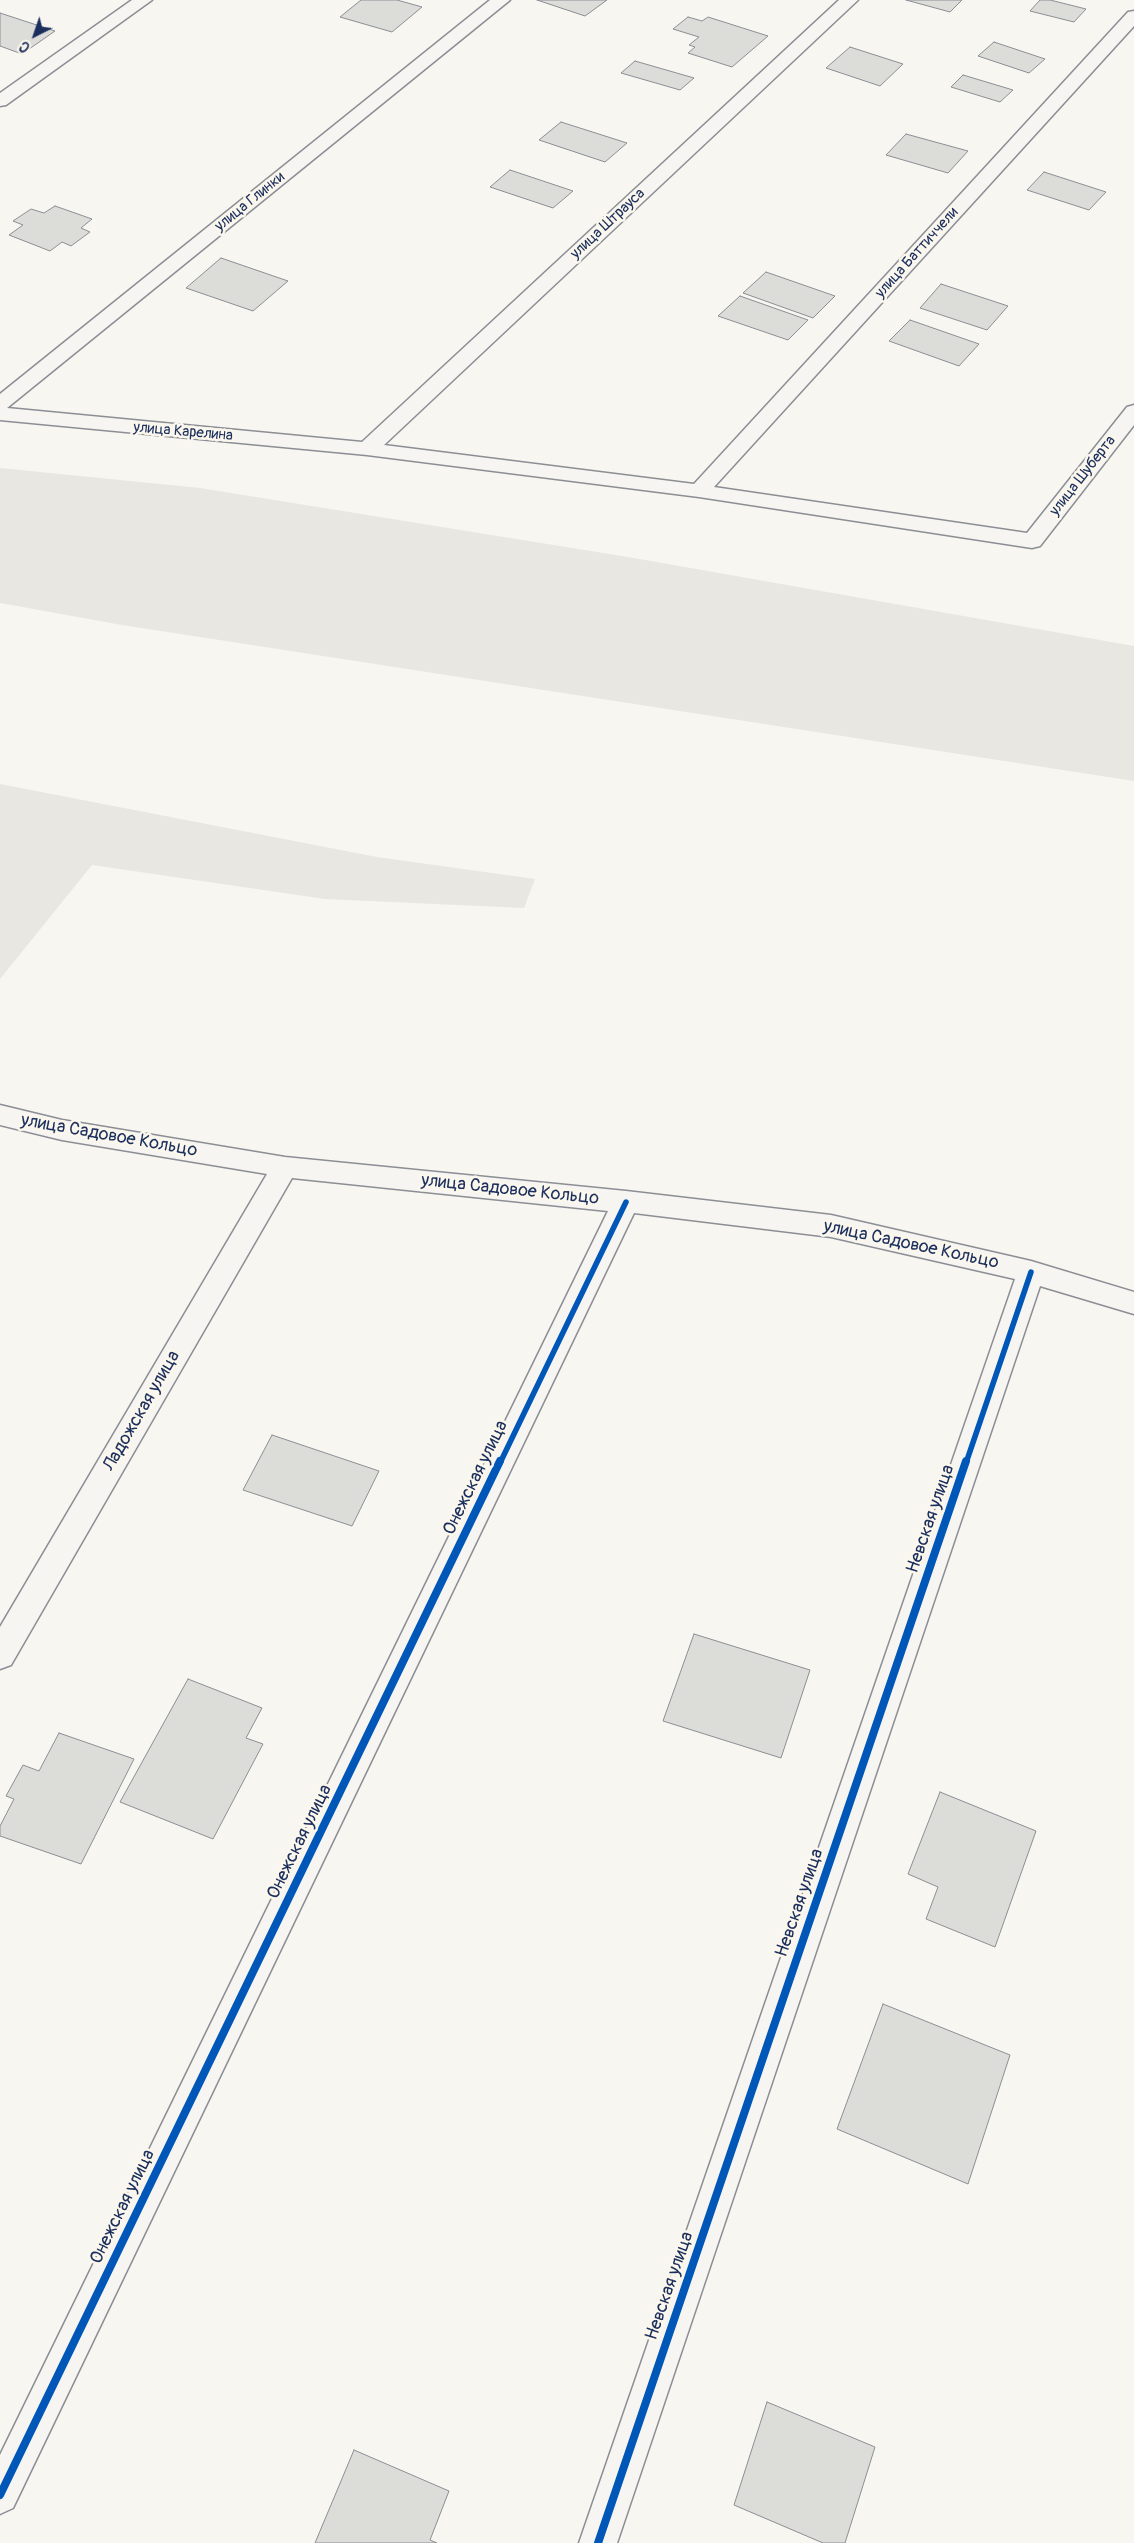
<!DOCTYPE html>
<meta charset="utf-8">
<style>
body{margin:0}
#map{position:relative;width:1134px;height:2543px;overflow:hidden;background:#f8f6f0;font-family:Pangolin,sans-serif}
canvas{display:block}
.north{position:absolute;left:10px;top:10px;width:50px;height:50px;-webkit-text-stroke:4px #fbf7ec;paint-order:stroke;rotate:221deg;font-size:14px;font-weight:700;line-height:20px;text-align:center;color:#1b2f5e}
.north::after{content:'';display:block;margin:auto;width:18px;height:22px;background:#1b2f5e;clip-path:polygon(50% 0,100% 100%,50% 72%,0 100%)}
</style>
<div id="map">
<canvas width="1134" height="2543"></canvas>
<div class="north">С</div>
</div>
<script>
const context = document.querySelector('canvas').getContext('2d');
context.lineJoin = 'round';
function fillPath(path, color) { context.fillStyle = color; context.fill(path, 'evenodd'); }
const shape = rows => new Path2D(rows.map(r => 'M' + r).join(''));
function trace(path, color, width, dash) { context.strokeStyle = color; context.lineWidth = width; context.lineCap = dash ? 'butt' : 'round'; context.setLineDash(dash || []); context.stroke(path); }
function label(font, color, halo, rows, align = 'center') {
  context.font = font + ' Pangolin,sans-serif'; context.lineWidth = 5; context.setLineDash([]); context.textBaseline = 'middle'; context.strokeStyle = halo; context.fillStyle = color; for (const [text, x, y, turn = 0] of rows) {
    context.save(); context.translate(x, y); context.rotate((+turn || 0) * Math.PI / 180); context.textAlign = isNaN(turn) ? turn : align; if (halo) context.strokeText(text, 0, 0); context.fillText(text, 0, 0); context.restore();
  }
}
const green = shape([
 [0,468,200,488,628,557,1134,646,1134,781,122,625,0,603],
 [0,784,377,857,535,879,524,908,325,899,92,865,0,979]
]);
const building = shape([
 [361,0,397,0,422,7,392,32,340,17,361,0],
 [537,0,607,0,585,16,537,0],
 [906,0,962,0,950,12,906,0],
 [1040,0,1050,0,1086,9,1074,22,1030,11,1040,0],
 [0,13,55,31,22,54,0,46,0,13],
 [688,17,702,21,708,17,768,36,732,67,688,53,695,47,689,45,699,37,673,29,688,17],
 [994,42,1045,59,1029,73,978,56,994,42],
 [850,47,903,64,880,86,826,68,850,47],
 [635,61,694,78,680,90,621,73,635,61],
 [963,75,1013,90,1000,102,951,87,963,75],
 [561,122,627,143,605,162,539,140,561,122],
 [906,134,968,151,948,173,886,155,906,134],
 [510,170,573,191,553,208,490,187,510,170],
 [1044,172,1106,192,1089,210,1027,190,1044,172],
 [55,206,92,219,81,228,90,232,71,246,62,242,50,251,9,235,23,225,13,221,31,209,44,213,55,206],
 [221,258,288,281,253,311,186,288,221,258],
 [766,272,835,296,813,318,743,293,766,272],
 [941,284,1008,306,987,330,920,308,941,284],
 [740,296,808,320,788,340,718,316,740,296],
 [910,320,979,344,959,366,889,341,910,320],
 [272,1435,379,1471,352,1526,243,1490,272,1435],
 [694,1634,810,1670,781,1758,663,1721,694,1634],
 [188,1679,262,1708,246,1738,263,1744,213,1839,120,1802,188,1679],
 [59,1733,134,1759,81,1864,0,1836,0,1826,14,1799,6,1796,23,1765,39,1771,59,1733],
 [940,1792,1036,1831,995,1947,926,1919,938,1887,908,1874,940,1792],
 [883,2004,1010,2055,968,2184,837,2129,883,2004],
 [767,2402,875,2447,845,2543,823,2543,734,2505,767,2402],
 [354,2450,449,2491,430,2540,437,2543,315,2543,354,2450]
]);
const minor = shape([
 [132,0,152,0,6,105,0,106,0,93,132,0],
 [490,0,510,0,7,408,362,442,839,0,858,0,384,445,694,484,1128,12,1134,11,1134,26,714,487,1027,533,1127,407,1134,405,1134,425,1040,546,1032,548,699,497,367,455,0,420,0,394,490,0],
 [0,1105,62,1120,285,1157,626,1191,831,1215,1031,1261,1134,1292,1134,1314,1040,1286,617,2543,579,2543,1015,1279,831,1237,634,1213,13,2508,0,2514,0,2455,608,1211,292,1178,11,1665,0,1669,0,1627,267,1174,62,1140,0,1125,0,1105]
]);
const cyclewayFar1 = shape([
 [500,1463,626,1202],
 [966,1463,1031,1272]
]);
const cycleway = shape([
 [0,2495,500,1461],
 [598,2543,966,1461]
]);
const farStreetnames = [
 ["улица Глинки",250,202,-39],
 ["улица Штрауса",608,224,-43],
 ["улица Баттиччели",917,253,-48],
 ["улица Карелина",183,432,5],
 ["улица Шуберта",1083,476,-52]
];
const streetNames = [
 ["улица Садовое Кольцо",109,1136,10],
 ["улица Садовое Кольцо",510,1190,6],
 ["улица Садовое Кольцо",911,1245,12],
 ["Ладожская улица",142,1411,-60],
 ["Онежская улица",476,1478,-64],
 ["Невская улица",931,1519,-71],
 ["Онежская улица",300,1842,-64],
 ["Невская улица",800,1903,-71],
 ["Онежская улица",123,2207,-64],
 ["Невская улица",670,2286,-71]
];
fillPath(green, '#e8e7e2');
fillPath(building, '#dcdcd9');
trace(building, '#8b8e94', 1);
trace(minor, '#8b8e94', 3);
fillPath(minor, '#f6f5f1');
trace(cyclewayFar1, '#0057b8', 5.5);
trace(cycleway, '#0057b8', 8);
label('15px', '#1b2f5e', '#fbf7ec', farStreetnames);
label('18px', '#1b2f5e', '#fbf7ec', streetNames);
</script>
